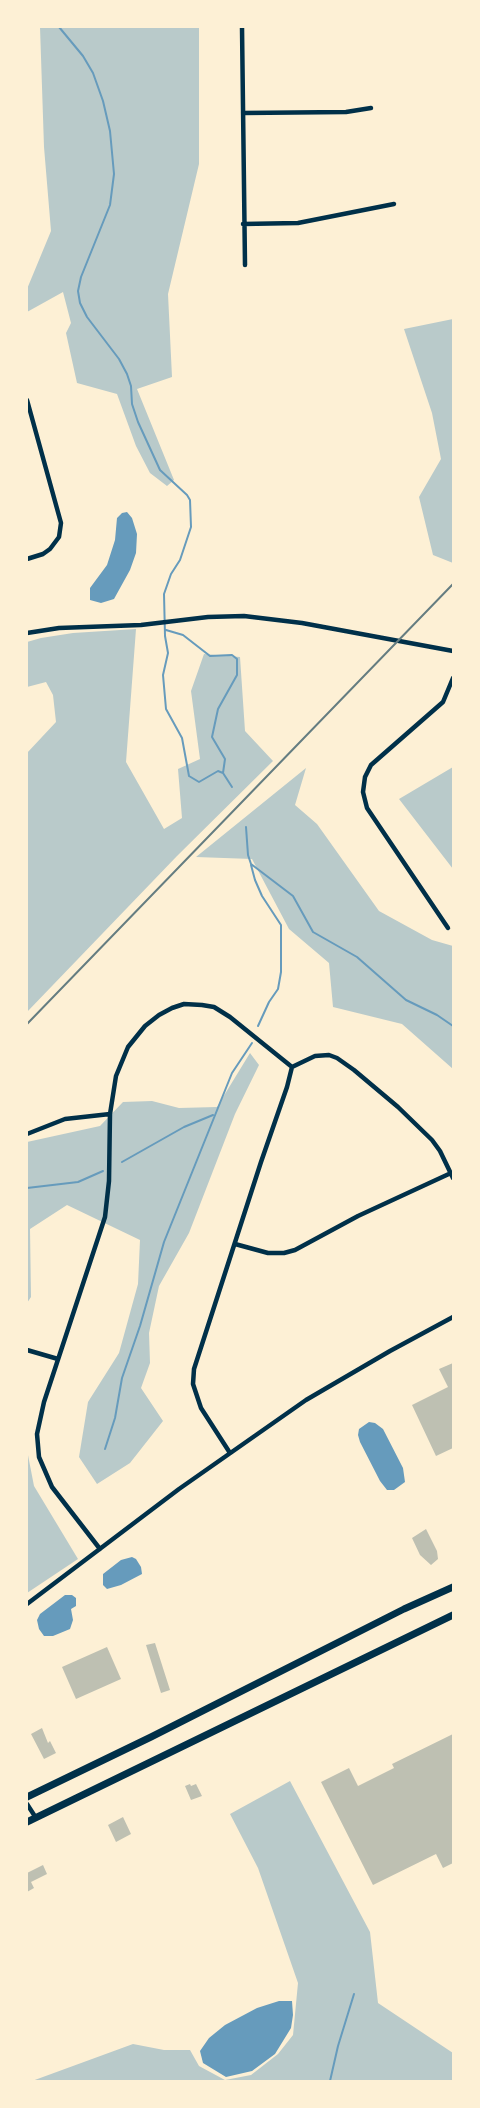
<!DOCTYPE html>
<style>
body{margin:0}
#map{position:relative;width:480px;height:2108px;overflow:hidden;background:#fdf0d5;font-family:"Open Sans",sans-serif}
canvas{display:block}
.frame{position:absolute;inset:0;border:28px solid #fdf0d5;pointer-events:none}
</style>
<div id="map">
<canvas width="480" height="2108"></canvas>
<div class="frame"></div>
</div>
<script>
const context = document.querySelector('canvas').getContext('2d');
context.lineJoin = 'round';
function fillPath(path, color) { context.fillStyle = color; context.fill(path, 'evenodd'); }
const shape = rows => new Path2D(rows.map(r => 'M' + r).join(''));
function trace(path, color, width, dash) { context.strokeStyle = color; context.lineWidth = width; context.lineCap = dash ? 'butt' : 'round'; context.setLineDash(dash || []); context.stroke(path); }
const green = shape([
 [40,27,199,27,199,164,168,294,172,377,137,389,174,480,167,486,150,473,136,446,117,394,77,383,66,333,71,323,63,292,27,312,27,289,51,231,44,147],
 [453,319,453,563,433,555,419,497,441,459,432,413,404,329],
 [136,629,126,762,164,829,182,818,178,769,200,759,191,691,204,654,240,657,245,731,273,761,177,856,27,1012,27,753,56,722,53,695,46,682,27,687,27,642,41,638,73,633],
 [453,767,453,869,399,799],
 [306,768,295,805,317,824,379,911,432,940,453,946,453,1069,402,1024,333,1007,329,963,289,929,252,859,196,857],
 [250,1053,259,1065,235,1114,189,1233,159,1286,149,1333,150,1363,141,1388,163,1421,130,1463,97,1484,79,1457,88,1402,119,1353,138,1284,140,1240,67,1205,30,1229,31,1297,27,1303,27,1142,100,1126,123,1102,152,1101,179,1108,217,1107],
 [27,1450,34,1486,78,1559,27,1593],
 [290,1781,370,1932,378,2003,453,2053,453,2081,32,2081,133,2044,164,2050,190,2050,199,2066,225,2080,251,2075,278,2054,293,2035,298,1983,258,1868,230,1814]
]);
const water = shape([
 [127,512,132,518,137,534,136,553,130,570,114,599,101,603,90,600,90,588,107,565,115,540,117,518,122,513],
 [369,1422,375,1423,383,1429,403,1468,405,1482,394,1490,387,1490,380,1481,360,1442,358,1435,359,1429],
 [132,1557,136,1559,141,1567,142,1574,121,1585,107,1589,103,1585,103,1574,121,1560],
 [65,1595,72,1595,76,1598,76,1606,71,1609,73,1620,70,1629,53,1636,44,1636,39,1629,37,1620,40,1614],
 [279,2001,292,2001,293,2015,291,2028,275,2054,252,2071,226,2077,203,2063,200,2051,209,2038,225,2025,257,2008]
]);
const stream = shape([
 [59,27,83,56,93,73,103,101,110,131,114,174,110,205,81,277,78,291,80,303,87,317,119,359,127,374,131,386,132,404,138,422,160,470,187,495,190,500,191,527,180,560,171,574,164,594,165,636,168,653,163,675,166,709,182,738,189,776,199,782,218,771,223,773,232,787],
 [166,630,183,635,210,656,232,655,237,659,237,675,218,709,212,737,225,759,223,773],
 [246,827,248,855,251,864,293,896,313,932,357,957,406,1000,437,1015,453,1026],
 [251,865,255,880,262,896,281,925,281,972,278,989,269,1002,258,1026],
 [122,1162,184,1127,213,1115],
 [27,1188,78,1182,103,1171],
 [105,1449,115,1418,122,1378,140,1326,164,1242,232,1073,252,1043],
 [330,2081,338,2046,354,1994]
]);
const building = shape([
 [453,1363,453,1448,436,1456,412,1405,448,1387,439,1369],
 [426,1529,437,1551,438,1559,431,1565,420,1555,412,1538],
 [155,1643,170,1690,161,1693,146,1645],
 [107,1647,121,1679,76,1699,62,1667],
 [42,1728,48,1743,50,1741,56,1753,44,1759,31,1734],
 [453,1734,453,1863,443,1868,436,1854,373,1885,321,1782,349,1768,358,1786,394,1768,392,1764],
 [190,1784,191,1786,196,1784,202,1796,191,1800,185,1786],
 [123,1817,131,1834,116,1842,108,1825],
 [43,1865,47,1874,31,1882,34,1888,27,1892,27,1873]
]);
const minor = shape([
 [242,27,245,265],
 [243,113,346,112,371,108],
 [243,224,298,223,394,204],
 [27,400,61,523,59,537,50,549,43,554,27,559],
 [27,633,59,628,141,625,208,617,244,616,302,623,453,651],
 [448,928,367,808,363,792,365,777,371,765,443,702,453,678],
 [27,1134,65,1119,110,1114],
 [235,1244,268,1253,284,1253,295,1250,358,1216,451,1173],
 [27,1350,58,1359],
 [230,1453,201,1408,193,1384,194,1369,261,1162,287,1087,292,1067],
 [100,1549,52,1487,39,1457,37,1434,44,1402,105,1217,109,1181,110,1114,116,1076,128,1047,145,1026,159,1015,172,1008,184,1004,202,1005,214,1007,230,1017,292,1067,315,1056,329,1055,337,1058,354,1070,398,1107,432,1140,440,1151,453,1178],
 [27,1604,179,1489,306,1400,390,1351,453,1317],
 [27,1804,36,1818]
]);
const primary = shape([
 [27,1797,151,1737,404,1609,453,1587],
 [27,1822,453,1615]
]);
const rail = shape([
 [27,1024,453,584]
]);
fillPath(green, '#b9caca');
fillPath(water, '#669bbc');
trace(stream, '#669bbc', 2);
fillPath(building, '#bec0b2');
trace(minor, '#003049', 4.5);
trace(primary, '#003049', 7);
trace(rail, '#657d81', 2);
</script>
